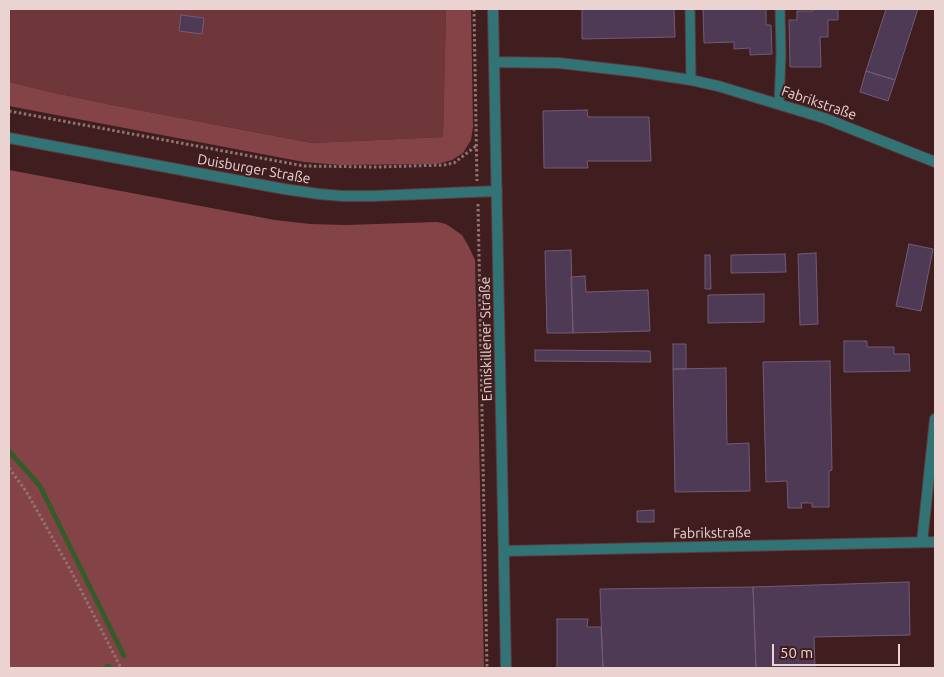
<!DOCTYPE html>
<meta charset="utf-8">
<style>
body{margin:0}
#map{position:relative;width:944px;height:677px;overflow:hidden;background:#401e1f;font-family:Ubuntu,sans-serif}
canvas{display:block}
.frame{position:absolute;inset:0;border:10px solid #ebd3d2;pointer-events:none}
.scale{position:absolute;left:772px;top:644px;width:128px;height:22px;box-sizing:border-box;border:2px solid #ebd3d2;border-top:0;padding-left:6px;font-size:15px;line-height:18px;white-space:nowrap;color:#ebd3d2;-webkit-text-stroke:4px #401e1f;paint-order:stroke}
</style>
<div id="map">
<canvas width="944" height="677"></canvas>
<div class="frame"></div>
<div class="scale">50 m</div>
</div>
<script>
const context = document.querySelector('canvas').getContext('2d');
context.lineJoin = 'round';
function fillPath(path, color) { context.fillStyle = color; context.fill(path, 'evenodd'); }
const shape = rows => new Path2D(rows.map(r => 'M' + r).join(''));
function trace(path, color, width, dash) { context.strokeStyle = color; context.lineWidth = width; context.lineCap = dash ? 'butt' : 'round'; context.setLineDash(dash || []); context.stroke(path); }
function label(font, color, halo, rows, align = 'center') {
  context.font = font + ' Ubuntu,sans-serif'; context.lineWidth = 4; context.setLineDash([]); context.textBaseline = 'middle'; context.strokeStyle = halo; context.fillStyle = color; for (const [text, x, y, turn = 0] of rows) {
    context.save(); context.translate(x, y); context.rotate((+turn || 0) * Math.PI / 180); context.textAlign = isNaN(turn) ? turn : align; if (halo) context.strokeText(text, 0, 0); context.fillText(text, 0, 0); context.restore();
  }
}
const green = shape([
 [9,9,446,9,443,137,312,143,112,105,46,91,9,82]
]);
const forest = shape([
 [446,9,471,9,473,127,471,140,463,153,452,160,437,164,341,165,304,162,9,106,9,82,46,91,112,105,312,143,443,137],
 [9,170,275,220,310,224,346,225,437,222,446,224,462,235,469,247,475,260,484,668,9,668]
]);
const stream = shape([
 [9,451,40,486,124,656],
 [105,668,109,666]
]);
const building = shape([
 [582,9,674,9,675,37,582,39,582,9],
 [703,9,766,9,766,25,771,25,772,54,750,55,750,48,734,49,734,42,704,43,703,9],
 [813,9,838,9,838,20,828,20,828,37,820,37,821,67,790,67,789,20,797,20,797,11,813,11,813,9],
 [886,9,918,9,895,80,866,71,886,9],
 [181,15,204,18,202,34,179,31,181,15],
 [866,71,895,80,888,101,860,92,866,71],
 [587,110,588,117,649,117,651,161,587,161,588,168,544,168,543,111,587,110],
 [909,244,933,249,921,311,896,306,909,244],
 [571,250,573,333,547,333,545,251,571,250],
 [816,253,818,324,800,325,798,254,816,253],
 [785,254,786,272,731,273,731,255,785,254],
 [705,255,710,255,711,289,705,289,705,255],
 [585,276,586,292,648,290,650,331,573,333,571,277,585,276],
 [764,294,764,322,708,323,708,295,764,294],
 [844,341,867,341,867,347,894,347,894,354,909,354,910,371,844,372,844,341],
 [673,344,686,344,686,369,673,369,673,344],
 [535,350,650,351,651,362,535,361,535,350],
 [830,361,832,470,829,471,829,507,812,507,812,503,801,503,802,508,788,508,787,481,766,482,763,362,830,361],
 [726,368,727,444,749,443,750,491,675,492,673,369,726,368],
 [654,510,654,522,637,522,637,511,654,510],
 [909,582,910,635,814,637,815,668,756,668,753,587,909,582],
 [753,587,756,668,603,668,600,589,753,587],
 [557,619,588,619,587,627,601,627,603,668,557,668,557,619]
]);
const path = shape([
 [474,9,477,181],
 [9,111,304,166,378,167,444,165,454,163,476,146],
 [478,204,487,668],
 [9,468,26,491,70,569,121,668]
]);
const service = shape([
 [690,9,691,80],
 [779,104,781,54,780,9]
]);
const minor = shape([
 [493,9,506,668],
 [494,62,559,63,638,72,691,80,718,86,824,118,935,162],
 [9,138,284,189,319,194,343,196,373,196,497,191],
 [922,542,935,419],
 [504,551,935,542]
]);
const streetNames = [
 ["Fabrikstraße",819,103,19],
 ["Duisburger Straße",254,169,10],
 ["Enniskillener Straße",486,339,-91],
 ["Fabrikstraße",712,533,-1]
];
fillPath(green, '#6f373a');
fillPath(forest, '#844447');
trace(stream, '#365b2a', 5);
fillPath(building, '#4f3a55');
trace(building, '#715b78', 1);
trace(service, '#5b3b3c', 11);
trace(minor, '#5b3b3c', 12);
trace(path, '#907373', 3, [2.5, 2.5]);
trace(service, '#327376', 9);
trace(minor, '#327376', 10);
label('14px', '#ebd3d2', '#401e1f', streetNames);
</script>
